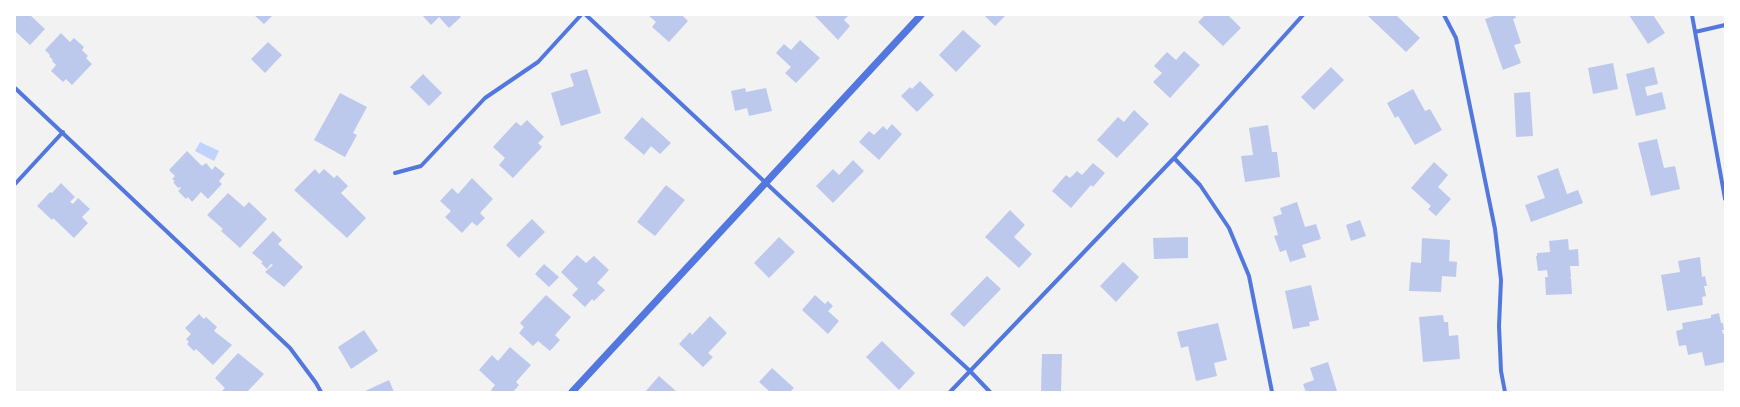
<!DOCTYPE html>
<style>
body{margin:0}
#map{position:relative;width:1740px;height:407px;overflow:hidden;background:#f2f2f2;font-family:Raleway,sans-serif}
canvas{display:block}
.frame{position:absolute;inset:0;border:16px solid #fff;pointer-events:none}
</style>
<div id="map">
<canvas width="1740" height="407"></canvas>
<div class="frame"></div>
</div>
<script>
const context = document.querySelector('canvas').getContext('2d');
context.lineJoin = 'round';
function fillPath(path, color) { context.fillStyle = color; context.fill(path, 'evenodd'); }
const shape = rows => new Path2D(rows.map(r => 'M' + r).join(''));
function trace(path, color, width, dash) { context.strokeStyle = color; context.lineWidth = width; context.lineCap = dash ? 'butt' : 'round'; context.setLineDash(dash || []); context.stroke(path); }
const water = shape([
 [200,142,219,151,214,161,195,151]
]);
const building = shape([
 [15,15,30,15,45,29,30,45,15,31],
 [254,15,273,15,264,24],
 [422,15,459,15,461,17,449,28,439,17,431,25],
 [648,15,682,15,688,21,669,42,652,27,656,22],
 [814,15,849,15,844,20,850,26,838,40],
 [984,15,1006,15,995,26],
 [1205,15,1230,15,1229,16,1241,28,1223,46,1198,22],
 [1367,15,1396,15,1420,38,1406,52],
 [1497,15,1515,15,1516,18,1513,19,1521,43,1514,45,1521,63,1503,70,1485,19],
 [1629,15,1653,15,1665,33,1648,44],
 [963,30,981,46,956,72,939,55],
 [61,33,70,42,74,38,84,47,82,50,88,56,86,58,92,64,72,85,66,79,63,82,51,71,56,65,52,61,53,60,49,56,50,55,45,50],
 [800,40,820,58,796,83,785,73,791,67,776,53,784,44,791,50],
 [268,42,282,55,265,73,251,59],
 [1184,51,1200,65,1170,98,1153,82,1162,73,1154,66,1167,52,1176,60],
 [1613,63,1618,89,1593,94,1588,68],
 [1331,67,1344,80,1314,110,1301,97],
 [1654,67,1658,84,1645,87,1647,96,1662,92,1666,109,1636,116,1626,74],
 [587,69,601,113,561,126,551,93,574,86,570,74],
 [423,74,442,93,429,106,410,87],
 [920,81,934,95,917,112,901,96,910,87,912,89],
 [745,88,746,92,766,88,772,111,749,116,747,108,735,111,731,91],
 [1413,89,1425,111,1430,109,1442,130,1415,145,1398,116,1395,118,1387,103],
 [1530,92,1533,136,1516,137,1514,93],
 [340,93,367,107,353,133,357,135,345,157,314,140],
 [1134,110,1149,124,1117,158,1097,140,1118,117,1124,122],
 [642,117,671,143,660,154,651,146,644,155,624,138],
 [527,120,544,137,538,143,542,147,513,178,499,165,505,158,493,147,516,122,521,126],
 [892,124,902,134,879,160,859,142,869,131,874,135,883,126,887,130],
 [1268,125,1272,152,1277,152,1280,177,1245,182,1241,156,1253,155,1249,128],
 [1657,139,1664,168,1675,166,1680,189,1651,196,1638,143],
 [187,151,202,166,206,163,212,170,215,166,225,174,219,181,222,184,208,199,201,192,192,202,188,197,186,199,178,191,181,188,180,187,178,188,173,182,175,181,172,179,175,176,169,170],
 [853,160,864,171,833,203,816,186,833,169,839,175],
 [1434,162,1448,175,1438,187,1451,199,1436,216,1428,209,1431,206,1411,188],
 [1093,163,1105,173,1093,187,1091,185,1071,208,1052,191,1066,175,1070,178,1077,171,1082,175],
 [1558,168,1567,194,1578,190,1583,203,1531,222,1525,205,1545,198,1537,176],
 [315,169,319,174,324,169,334,178,337,175,348,186,341,193,366,218,347,238,294,190],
 [472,178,493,199,480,213,485,218,477,226,472,222,462,233,445,217,451,211,440,201,452,188,458,194],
 [61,183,75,197,70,202,73,204,78,198,90,209,82,217,88,223,74,238,53,218,52,220,37,206,50,192,52,193],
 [666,185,685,200,655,236,637,222],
 [228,193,244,207,249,202,267,219,240,248,221,231,223,229,207,215],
 [1297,202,1305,227,1316,224,1321,239,1302,245,1306,257,1290,262,1286,250,1280,252,1274,236,1278,235,1273,217,1282,214,1280,208],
 [1010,210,1025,225,1014,237,1032,254,1019,268,985,237],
 [532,219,545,232,519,258,506,245],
 [1360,220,1366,236,1351,241,1346,225],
 [273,231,282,240,278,244,303,267,284,287,265,272,273,265,271,264,267,269,261,263,263,262,252,253],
 [779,237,795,252,769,278,754,263],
 [1188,237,1188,258,1154,259,1153,238],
 [1422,238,1450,240,1449,261,1457,262,1456,277,1442,276,1441,292,1409,291,1411,262,1421,263],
 [1568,239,1569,250,1578,249,1579,266,1570,266,1571,277,1569,278,1571,278,1572,294,1546,295,1545,277,1548,277,1547,270,1538,271,1536,256,1537,256,1537,253,1550,252,1549,241],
 [577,255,586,263,594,256,609,270,597,283,605,290,594,301,592,299,585,307,572,295,578,289,561,272],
 [1700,257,1702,277,1705,276,1707,286,1704,286,1706,296,1702,297,1703,305,1667,311,1661,275,1680,272,1678,261],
 [1123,262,1139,277,1116,302,1100,286],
 [544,264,559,277,549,287,535,274],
 [987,276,1001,289,964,327,950,314],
 [1311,285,1319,320,1309,322,1310,326,1293,329,1285,291],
 [546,295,571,317,555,335,560,340,550,351,538,341,533,346,519,333,524,327,520,323],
 [815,295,825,304,828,301,833,306,828,311,839,321,828,334,802,310],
 [1719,313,1721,323,1723,323,1724,330,1722,330,1723,334,1725,334,1725,362,1705,366,1702,352,1688,355,1686,345,1679,346,1676,331,1683,329,1682,323,1711,318,1711,315],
 [199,314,204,319,206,317,217,327,214,331,232,345,213,365,196,349,194,351,187,344,189,342,186,339,191,334,185,328],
 [1443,315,1444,322,1448,322,1449,336,1458,335,1460,359,1423,362,1419,317],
 [710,316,727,333,708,353,713,357,703,367,679,344,690,332,692,335],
 [1218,323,1227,360,1214,363,1217,376,1196,381,1188,346,1181,348,1177,332],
 [364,330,378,351,351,369,338,347],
 [882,341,915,373,899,390,866,357],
 [510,347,531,365,516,382,519,385,513,392,493,392,491,390,495,385,479,370,492,355,498,361],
 [238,353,264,374,247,392,221,392,225,388,215,378],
 [1042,354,1062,354,1061,392,1041,392],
 [1328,362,1337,391,1306,392,1303,384,1314,380,1310,368],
 [772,368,794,388,790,392,770,392,759,382],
 [659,376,677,392,645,392],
 [389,380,394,392,363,392]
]);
const minor = shape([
 [586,15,782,198,970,371,990,392],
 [1444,15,1456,38,1495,229,1501,280,1499,326,1501,371,1505,392],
 [1692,15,1725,199],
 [1695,32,1725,25],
 [15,88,290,348,316,383,321,392],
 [1174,158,1200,185,1229,228,1249,276,1272,392],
 [395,173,421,166,485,98,538,62,581,15],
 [15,184,63,132],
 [950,392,1174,158,1303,15]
]);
const tertiary = shape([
 [572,392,921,15]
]);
fillPath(water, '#bfd3fe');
fillPath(building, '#bdc9ec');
trace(minor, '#5277de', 4);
trace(tertiary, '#5277de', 7);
</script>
